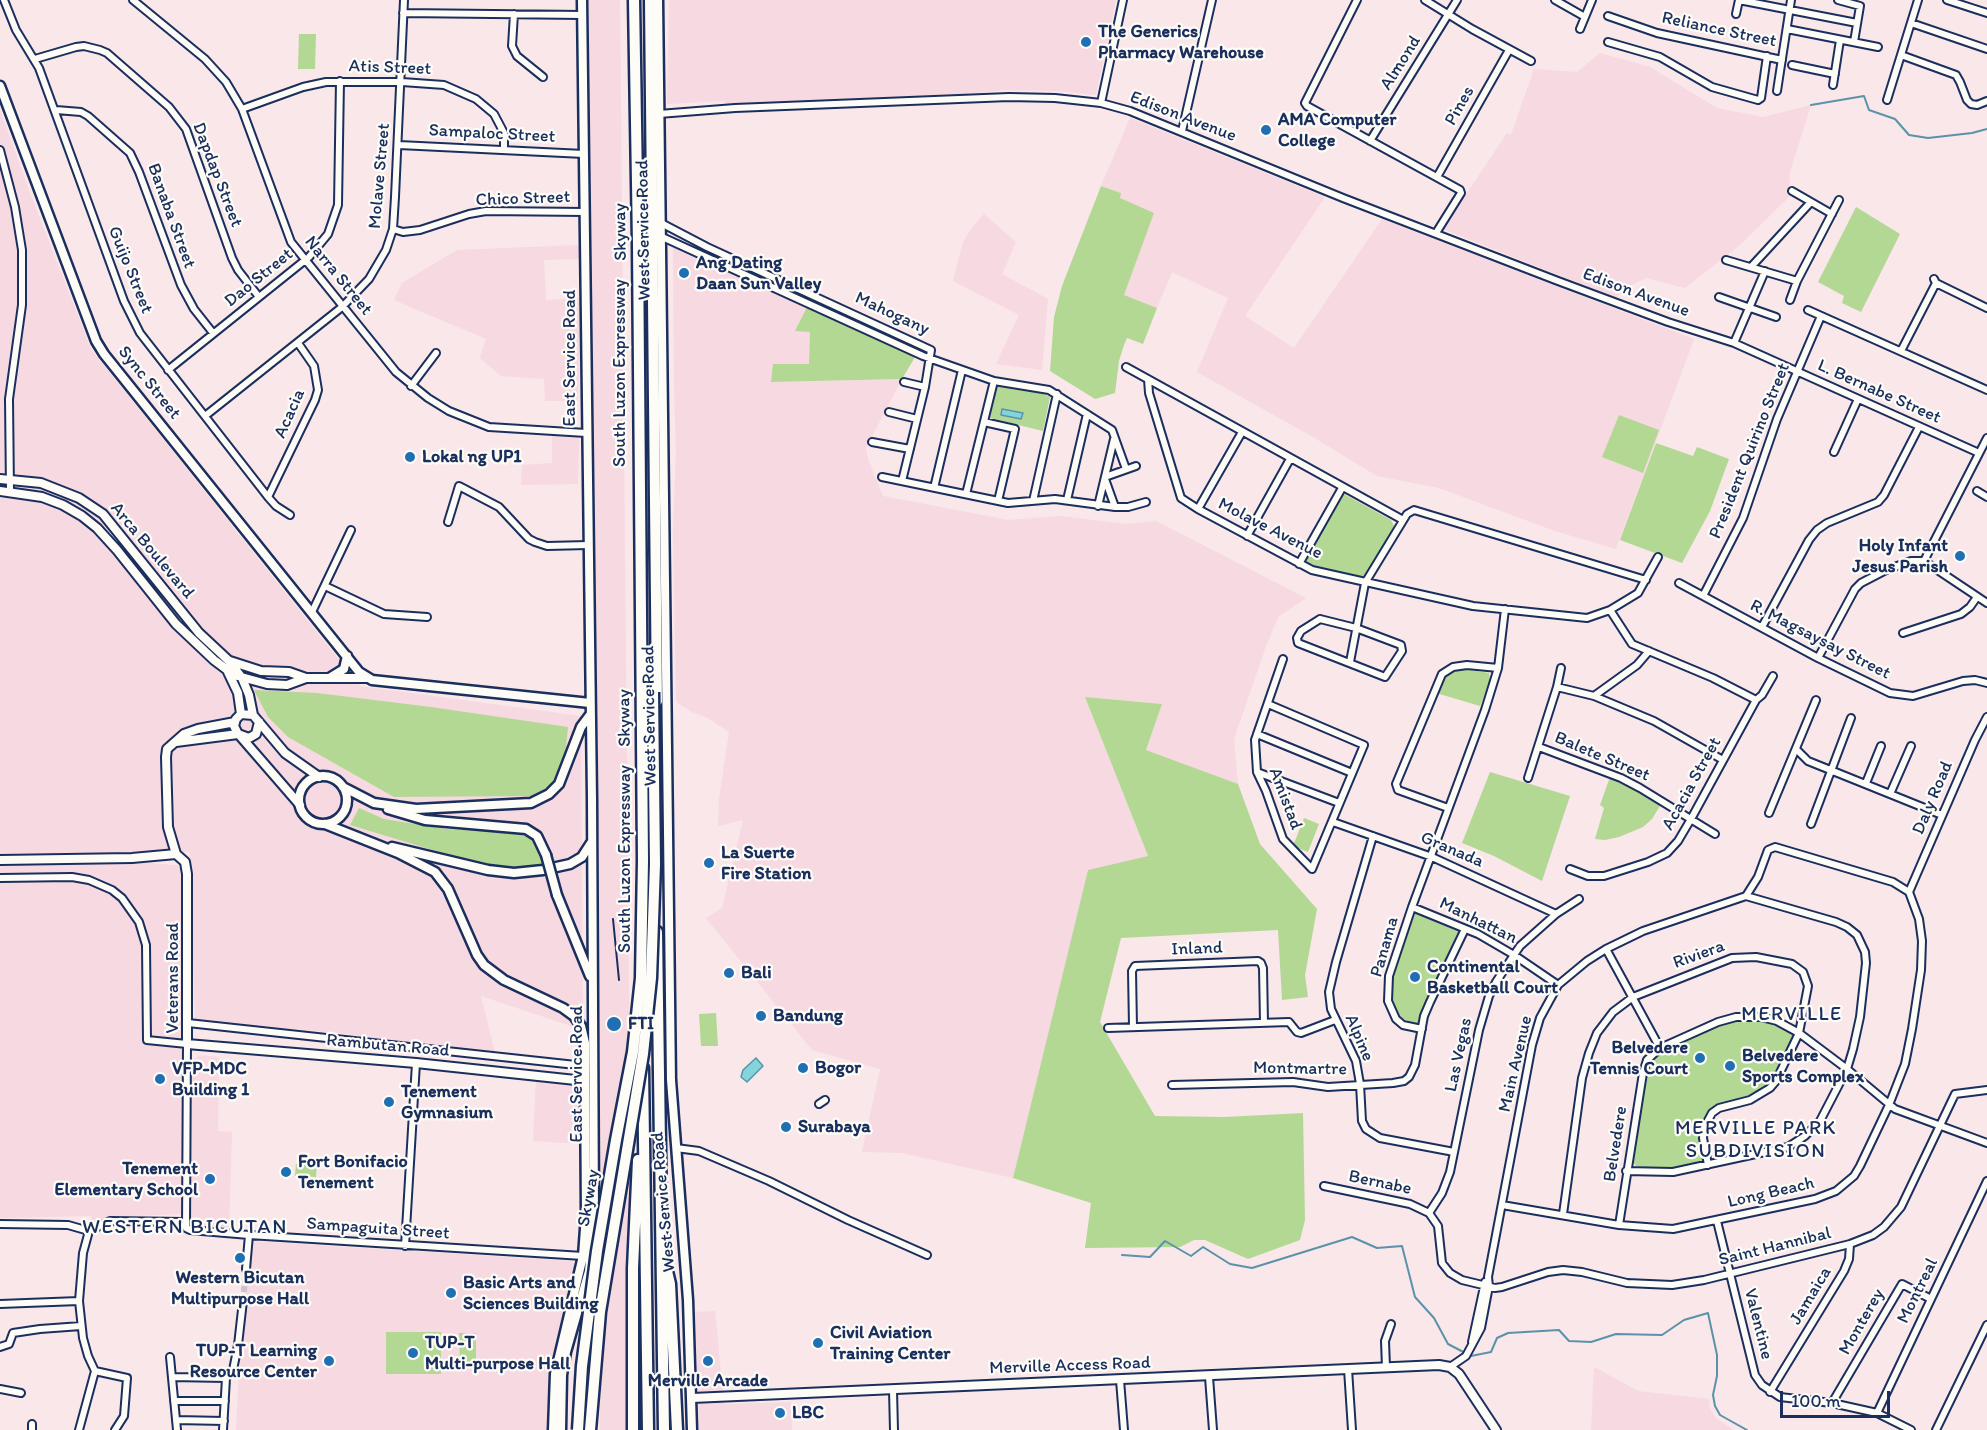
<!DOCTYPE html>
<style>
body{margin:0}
#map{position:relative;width:1987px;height:1430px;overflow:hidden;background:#f9e7ea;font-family:Itim,sans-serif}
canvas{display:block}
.scale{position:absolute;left:1780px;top:1391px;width:110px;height:27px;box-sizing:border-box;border:3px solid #1b2f5e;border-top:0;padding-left:8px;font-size:18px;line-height:21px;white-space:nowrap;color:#1b2f5e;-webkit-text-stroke:4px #fdfcf7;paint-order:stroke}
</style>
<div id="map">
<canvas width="1987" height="1430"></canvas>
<div class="scale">100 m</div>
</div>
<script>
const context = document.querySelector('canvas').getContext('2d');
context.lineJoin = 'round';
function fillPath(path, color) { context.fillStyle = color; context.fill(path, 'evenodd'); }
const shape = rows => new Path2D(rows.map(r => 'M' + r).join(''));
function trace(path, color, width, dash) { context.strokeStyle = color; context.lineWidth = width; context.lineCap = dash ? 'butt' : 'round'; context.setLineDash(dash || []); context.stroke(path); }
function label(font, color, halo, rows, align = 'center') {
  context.font = font + ' Itim,sans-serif'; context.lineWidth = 4.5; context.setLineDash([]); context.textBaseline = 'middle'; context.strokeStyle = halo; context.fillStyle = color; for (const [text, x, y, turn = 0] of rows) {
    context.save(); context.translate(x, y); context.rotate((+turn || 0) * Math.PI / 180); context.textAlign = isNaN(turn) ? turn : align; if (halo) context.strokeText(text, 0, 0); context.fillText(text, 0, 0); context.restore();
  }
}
const built = shape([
 [588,0,620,0,631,1212,631,1430,600,1430],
 [669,0,1116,0,1096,95,1058,91,1004,90,949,96,726,106,725,101,667,104],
 [1600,53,1650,67,1717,108,1763,117,1811,105,1790,172,1789,197,1741,244,1685,288,1646,278,1629,286,1616,298,1443,229,1507,133,1511,135,1534,69,1577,72],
 [0,110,32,198,91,349,360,686,581,716,583,1030,481,996,495,1053,337,1033,195,1020,190,852,71,856,185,866,186,1118,182,1214,107,1217,93,1225,91,1216,0,1218],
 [1130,118,1325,197,1245,316,1294,348,1382,219,1694,339,1616,549,1555,531,1439,488,1377,476,1313,437,1197,372,1228,298,1172,272,1157,308,1124,295,1154,213,1119,198,1121,193,1101,186],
 [984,214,1016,242,1002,274,1048,299,1042,370,996,364,1019,315,953,281,963,242,971,229],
 [579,245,580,259,544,260,546,300,582,298,578,401,545,401,544,379,501,376,480,358,486,339,394,300,402,283,457,250],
 [673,247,807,307,796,330,810,332,809,364,774,364,771,382,902,379,866,448,868,459,883,496,1008,520,1060,516,1126,524,1156,521,1306,598,1278,617,1265,649,1234,739,1238,784,1146,750,1162,704,1085,697,1148,856,1088,870,1013,1178,902,1153,862,1152,880,1069,812,1050,706,918,722,908,743,820,718,826,719,799,729,732,708,718,692,712,676,702,673,532,676,452,674,385],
 [552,436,579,436,578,484,521,485,522,465,552,463],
 [201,1055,219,1057,218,1131,232,1132,229,1231,188,1227,193,1059],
 [536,1080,580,1087,580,1144,533,1141],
 [250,1241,571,1261,576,1266,551,1366,549,1390,548,1430,236,1430,240,1354],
 [715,1311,724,1404,791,1402,792,1430,699,1430,695,1312],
 [1594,1367,1638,1391,1709,1399,1710,1409,1716,1418,1734,1430,1591,1430]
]);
const green = shape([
 [299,34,316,34,315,69,298,69],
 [1101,186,1121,193,1120,198,1154,213,1124,295,1157,308,1143,344,1127,338,1124,345,1119,361,1115,393,1095,399,1050,371,1054,317,1062,286],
 [1856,207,1900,234,1861,312,1842,303,1844,296,1818,282],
 [807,307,915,357,902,379,771,382,773,364,809,364,810,332,795,331],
 [997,386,1042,393,1050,397,1043,431,990,418],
 [1619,415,1659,430,1643,473,1602,457],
 [1656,443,1693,456,1697,447,1729,459,1710,511,1682,563,1620,540],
 [1344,494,1391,520,1394,526,1363,579,1314,566,1305,561],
 [1466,669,1489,673,1490,680,1480,706,1436,693,1443,677,1452,671],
 [254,690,317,693,431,707,568,727,565,756,553,783,533,796,394,797,288,737,268,717],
 [1085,697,1162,704,1146,750,1238,784,1260,844,1317,909,1305,975,1308,997,1282,1000,1278,930,1121,938,1100,1022,1155,1116,1225,1117,1303,1113,1305,1220,1300,1240,1248,1259,1205,1240,1194,1240,1180,1247,1085,1248,1091,1203,1013,1178,1088,870,1148,856],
 [1490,772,1570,796,1542,881,1494,856,1462,843],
 [1610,777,1639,789,1661,804,1652,819,1643,827,1619,837,1605,840,1595,839,1604,808,1600,805],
 [359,808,384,819,446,829,518,833,536,841,543,865,523,870,492,868,350,825],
 [1304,818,1319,824,1308,852,1293,846],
 [1415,913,1459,932,1427,1001,1420,1025,1401,1018,1393,1007,1391,999,1394,974],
 [716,1013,718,1046,701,1046,699,1014],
 [1740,1018,1765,1019,1795,1034,1770,1084,1759,1092,1714,1106,1708,1113,1702,1121,1699,1134,1703,1162,1677,1171,1636,1166,1632,1161,1645,1073,1655,1055,1665,1048,1711,1026],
 [296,1164,317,1165,316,1177,295,1176],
 [386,1332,441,1332,441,1374,386,1374],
 [459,1333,476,1333,476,1363,460,1364]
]);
const water = shape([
 [1002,409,1023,413,1021,419,1001,415,1002,409],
 [756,1058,763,1066,747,1082,741,1077,743,1070,756,1058]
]);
const stream = shape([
 [1811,105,1864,96,1869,110,1895,119,1909,135,1928,138,1972,133,1987,129],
 [1122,1255,1150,1257,1165,1241,1191,1256,1203,1247,1230,1264,1252,1268,1352,1237,1377,1248,1402,1246,1415,1297,1434,1318,1448,1344,1471,1356,1491,1352,1497,1338,1508,1333,1559,1330,1569,1341,1591,1342,1616,1334,1662,1335,1684,1320,1708,1313,1717,1355,1717,1376,1713,1395,1715,1406,1720,1415,1747,1430]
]);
const minorTunnel = shape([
 [243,1301,246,1269]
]);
const minor = shape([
 [4,0,16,30,39,68,124,301,140,333,268,497,276,506,290,515],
 [133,0,205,59,226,82,242,109,291,242,396,372,428,398,449,411,489,427,586,433],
 [1357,0,1305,103,1307,106,1460,190,1461,193,1436,233],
 [1425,0,1472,29,1531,61],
 [1555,0,1585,17],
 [1739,0,1857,23],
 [1838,0,1860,6,1854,42],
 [1947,0,1987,13],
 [403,13,582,15],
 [514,14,512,46,517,56,543,77],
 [1736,14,1739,0],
 [1608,16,1657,33,1782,60],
 [1911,23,1987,49],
 [1580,29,1592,0],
 [1787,29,1878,47],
 [1608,42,1660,57,1712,87,1758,100,1761,98,1767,56],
 [1901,55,1956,75,1960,82,1967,100,1971,104,1977,105,1987,101],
 [35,59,76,47,84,46,100,50,107,53,169,107,186,129,232,258,238,270,259,297],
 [1792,65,1835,74],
 [1833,85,1840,40],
 [1777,91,1791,0],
 [1887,100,1918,0],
 [1101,103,1123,0],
 [242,109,303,87,326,82,402,82,444,85,476,99,494,114,504,133,504,149],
 [56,110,81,112,88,116,130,153,139,172,181,285,194,309,213,333],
 [659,114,735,108,1009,97,1055,98,1101,103,1130,111,1343,198,1558,281,1668,322,1734,343,1979,453],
 [1182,131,1212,0],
 [1370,141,1457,0],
 [399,145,584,154],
 [0,150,15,207,22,250,22,305,9,399,10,491],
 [1437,177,1509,50],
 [1792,191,1832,214],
 [661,223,707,247,931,350,925,387,902,481],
 [393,229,403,232,420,230,469,214,486,211,585,212],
 [660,236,923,356,994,381,1049,390,1112,430,1126,469],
 [1726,260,1797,281],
 [1751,267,1810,203],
 [1934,279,1936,283,1987,308],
 [1719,297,1776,317],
 [1790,300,1797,281,1839,200],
 [1808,310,1987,390],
 [1734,343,1765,271],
 [1901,351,1936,283],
 [1126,367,1403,520],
 [168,370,309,257,328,234,338,205,340,81],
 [1148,379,1149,393,1181,498,1198,509,1312,570,1473,606,1587,618,1610,610,1638,593,1658,557],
 [904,382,925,387],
 [411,386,436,353],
 [889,412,917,419],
 [205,416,342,307,369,279,386,250,393,229,395,197,404,0],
 [984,422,1015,429,998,501],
 [872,442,910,449],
 [1834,452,1858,399],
 [882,477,1008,503,1055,499,1115,507,1128,507,1146,502],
 [1105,477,1136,466],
 [1105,479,1115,507],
 [934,488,962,370],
 [1977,491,1987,497],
 [966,494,994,381],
 [268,497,315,400,318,390,314,366,298,343],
 [1067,500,1087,414],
 [1033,501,1057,394],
 [1098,506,1114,439],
 [1198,509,1242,432],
 [448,522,459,486,499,507,529,539,535,542,547,546,588,545],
 [1247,536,1290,459],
 [1924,561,1987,438],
 [1924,561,1987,603],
 [1299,564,1342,488],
 [1679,583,1818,658,1890,693,1913,696,1963,681,1975,680,1987,683],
 [325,586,384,614,427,617],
 [1703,596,1743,518,1777,419,1821,316],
 [1610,610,1632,644,1713,678,1756,700],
 [312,612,351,530],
 [1320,619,1356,628,1401,645,1402,651,1385,677,1298,643,1297,638,1301,631,1320,619],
 [1762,627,1809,540,1817,530,1827,523,1878,502,1884,495,1919,427],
 [1903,633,1961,614,1970,607,1977,597],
 [1818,658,1855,589,1861,583,1886,570,1911,561,1924,561],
 [1350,662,1365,583,1407,514,1414,510,1646,580],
 [1557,687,1594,696,1654,721,1723,760],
 [1594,696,1637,665,1649,651],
 [1268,704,1364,745,1312,869,1283,839,1266,791,1257,772,1255,740,1283,659],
 [1257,734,1352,773],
 [1539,747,1621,778,1640,788,1715,834],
 [1796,749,1808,761,1942,815],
 [1257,772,1339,803],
 [1528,778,1557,687,1561,668],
 [1866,783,1881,746],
 [1890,794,1911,746],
 [1448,808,1398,790,1396,784,1442,674,1453,667,1467,665,1498,668],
 [1769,813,1816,700],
 [1333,822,1432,857,1556,914],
 [1811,824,1851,718],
 [1373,836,1336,962,1329,992,1331,1009,1356,1061,1360,1084,1362,1121,1366,1129,1380,1138,1454,1152],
 [1570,869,1588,876,1604,876,1648,862,1667,853,1678,841,1691,819,1756,700,1762,695,1773,676],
 [0,878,72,877,89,880,112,890,122,898,139,922,146,945,147,1040,187,1044,186,1228,190,1230,249,1235,583,1256],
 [1909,892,1975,740,1987,717],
 [1412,907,1478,934,1514,955,1558,985],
 [1606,949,1660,1048],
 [188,1023,585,1066],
 [1133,1027,1132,971,1135,966,1258,961,1261,963,1263,968,1264,1023],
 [1108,1028,1289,1022,1297,1032,1301,1033,1335,1020],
 [1422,1029,1403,1025,1396,1019,1388,1001,1389,976,1412,907,1485,710,1498,668,1505,609],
 [1172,1085,1293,1082,1328,1087,1393,1083,1404,1081,1409,1077,1415,1065,1424,1016,1430,1002,1465,929],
 [819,1104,825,1100],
 [676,1148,699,1151,769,1181,848,1220,927,1255],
 [1626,1171,1673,1172,1788,1147,1805,1136,1820,1121,1847,1069,1853,1049,1860,1017,1866,963,1865,952,1857,935,1847,927,1836,922,1746,896],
 [1324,1186,1410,1204,1429,1213,1438,1226,1442,1263,1450,1273,1462,1280,1495,1288,1502,1287,1548,1272,1563,1270,1582,1272,1627,1283,1672,1285,1704,1280,1850,1244,1873,1235,1884,1227,1901,1207,1955,1094,1987,1090],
 [1429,1213,1442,1193,1450,1172,1479,1030,1489,996,1496,982,1520,946,1556,914,1579,899],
 [1563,1214,1582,1078,1589,1053,1597,1033,1613,1012,1633,997,1732,958,1756,957,1792,964,1803,972,1808,986,1799,1033,1776,1081,1770,1088,1750,1100,1719,1108,1712,1113,1704,1128,1703,1138,1708,1165],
 [1717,1221,1755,1375,1762,1385,1780,1397,1832,1403,1877,1413,1911,1430],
 [0,1224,68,1225,89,1231],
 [1619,1225,1643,1073,1647,1060,1660,1048,1718,1022,1736,1017,1761,1017,1777,1021,1799,1033,1847,1069,1895,1109,1987,1143],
 [89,1231,83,1253,79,1301,83,1338,88,1356,95,1371],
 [89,1231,110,1221,184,1222],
 [405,1246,416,1063],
 [246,1269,249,1235],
 [0,1304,79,1301],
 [1472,1342,1485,1282],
 [0,1347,9,1344,13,1333,40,1329,81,1326],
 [170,1357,177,1430],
 [1386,1367,1385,1341,1391,1324],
 [1450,1367,1466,1356,1481,1328,1489,1286,1488,1277,1532,1045,1540,1018,1558,985,1587,961,1606,949,1643,931,1746,896,1758,877,1768,850,1775,847,1893,882,1909,892,1919,919,1922,941,1921,970,1912,1029,1905,1064,1889,1105,1860,1166,1854,1176,1836,1191,1815,1199,1673,1229,1619,1225,1502,1205],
 [1348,1369,1352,1430],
 [95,1371,127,1378,124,1416,115,1430],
 [172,1377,226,1378],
 [1209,1377,1213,1430],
 [1120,1380,1124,1430],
 [0,1389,21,1393],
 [893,1390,894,1430],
 [1770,1392,1844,1271,1849,1259,1850,1244],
 [174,1401,225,1401],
 [1832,1403,1902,1284,1931,1299],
 [1877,1413,1987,1181],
 [176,1420,224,1421],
 [32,1424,32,1430],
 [79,1430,95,1371],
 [223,1430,226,1378,233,1370,238,1345,243,1301],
 [1936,1430,1987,1325]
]);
const tertiary = shape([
 [0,479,41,483,79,498,103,514,199,633,229,661,242,678,249,695,253,715],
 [0,491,42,497,63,505,82,516,97,528,117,550,176,624,214,660,234,675,267,684,287,685,306,678,367,678],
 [230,661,261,671,289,672,306,678],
 [228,672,238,693,241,714],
 [235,722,198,729,184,734,167,749,166,757,168,827,176,854,185,862,187,874,187,1044,416,1063,585,1081],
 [259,722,256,734,249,738,238,734,234,726,236,719,241,714,253,715,285,753,319,777],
 [241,737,300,805],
 [176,742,238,734],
 [0,860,132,858,176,854],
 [692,1398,1439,1365,1450,1367,1459,1374,1496,1430]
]);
const secondary = shape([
 [658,0,671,1080,688,1300,692,1430],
 [0,86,96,341,104,354,359,672,372,680,590,703],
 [331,677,344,669,347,656],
 '299 800a24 24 0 1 1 48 0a24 24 0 1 1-48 0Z',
 [343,787,374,803,416,809,531,803,549,794,559,784,581,727,590,715],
 [388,809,425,820,526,829,537,836,546,855],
 [325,824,398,853,435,872,448,889,477,955,484,965,504,980,563,1008,574,1016,581,1026,585,1043,585,1081,586,1215,583,1256,555,1374,553,1430],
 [392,847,488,870,514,873,543,870,570,864,582,857,591,843],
 [557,895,590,976],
 [561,1430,562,1375,566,1352,589,1271,594,1215,592,798,582,0]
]);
const motorway = shape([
 [650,0,657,701],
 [657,932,664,1430],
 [643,1068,648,1430],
 [665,1263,670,1284,677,1430],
 [633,1430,633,1268,638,1160]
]);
const rail = shape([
 [613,919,619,980]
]);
const secondaryBridge = shape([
 [546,855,557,895]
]);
const motorwayBridge = shape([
 [578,1430,582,1366,597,1251,616,1140,633,1052,641,978,643,861,638,244,634,0],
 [590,1430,600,1312,643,1054,651,978,655,864,653,692]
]);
const markers = [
 [1086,42,6,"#1f6fb2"],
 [1266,130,6,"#1f6fb2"],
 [684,273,6,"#1f6fb2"],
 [410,457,6,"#1f6fb2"],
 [1960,556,6,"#1f6fb2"],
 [709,863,6,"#1f6fb2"],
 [729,973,6,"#1f6fb2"],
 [1415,977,6,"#1f6fb2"],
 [761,1016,6,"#1f6fb2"],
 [614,1024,8,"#1f6fb2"],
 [1700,1058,6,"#1f6fb2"],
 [1730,1066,6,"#1f6fb2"],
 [803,1068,6,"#1f6fb2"],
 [160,1079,6,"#1f6fb2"],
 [389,1102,6,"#1f6fb2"],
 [786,1127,6,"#1f6fb2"],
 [286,1172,6,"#1f6fb2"],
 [210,1179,6,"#1f6fb2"],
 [240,1258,6,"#1f6fb2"],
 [451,1293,6,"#1f6fb2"],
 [818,1343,6,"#1f6fb2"],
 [413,1353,6,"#1f6fb2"],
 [329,1361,6,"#1f6fb2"],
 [708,1361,6,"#1f6fb2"],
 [780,1413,6,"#1f6fb2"]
];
const streetNames = [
 ["Reliance Street",1719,30,12],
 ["Almond",1401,63,-58],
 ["Atis Street",390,68,2],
 ["Pines",1460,106,-61],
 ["Edison Avenue",1183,117,21],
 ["Sampaloc Street",492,134,3],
 ["Dapdap Street",217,175,69],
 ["Molave Street",380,176,-85],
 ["Chico Street",523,199,-2],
 ["Banaba Street",171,216,70],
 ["West Service Road",644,230,-91],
 ["Skyway",621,232,-91],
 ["Guijo Street",130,270,68],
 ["Narra Street",338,276,51],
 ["Dao Street",259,278,-39],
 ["Edison Avenue",1636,293,20],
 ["Mahogany",892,314,25],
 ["East Service Road",570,358,-90],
 ["South Luzon Expressway",620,373,-90],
 ["Sync Street",149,383,51],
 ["L. Bernabe Street",1879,392,24],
 ["Acacia",290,414,-66],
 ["President Quirino Street",1750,451,-68],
 ["Molave Avenue",1270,529,27],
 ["Arca Boulevard",152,551,50],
 ["R. Magsaysay Street",1820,640,27],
 ["West Service Road",650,716,-91],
 ["Skyway",625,718,-91],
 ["Balete Street",1602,757,23],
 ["Acacia Street",1692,784,-61],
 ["Daly Road",1933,798,-67],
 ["Amistad",1285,799,69],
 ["Granada",1452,850,23],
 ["South Luzon Expressway",625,859,-90],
 ["Manhattan",1478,921,26],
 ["Panama",1385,947,-74],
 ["Inland",1197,949,-2],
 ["Riviera",1699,955,-20],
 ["Veterans Road",173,978,-90],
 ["Alpine",1359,1038,67],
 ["Rambutan Road",388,1046,5],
 ["Las Vegas",1459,1055,-78],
 ["Main Avenue",1516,1064,-77],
 ["Montmartre",1300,1069,1],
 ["East Service Road",577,1074,-90],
 ["Belvedere",1616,1144,-81],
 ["Bernabe",1380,1183,12],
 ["Long Beach",1771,1193,-13],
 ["Skyway",589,1198,-80],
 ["West Service Road",664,1202,-95],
 ["Sampaguita Street",378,1229,4],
 ["Saint Hannibal",1775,1247,-14],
 ["Montreal",1918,1291,-64],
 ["Jamaica",1811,1296,-59],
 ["Monterey",1862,1322,-60],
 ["Valentine",1758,1324,76],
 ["Merville Access Road",1070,1366,-2]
];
const poiNames = [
 ["The Generics",1098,32],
 ["Pharmacy Warehouse",1098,53],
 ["AMA Computer",1278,120],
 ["College",1278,141],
 ["Ang Dating",696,263],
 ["Daan Sun Valley",696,284],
 ["Lokal ng UP1",422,457],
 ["Holy Infant",1948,546,"right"],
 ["Jesus Parish",1948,567,"right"],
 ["La Suerte",721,853],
 ["Fire Station",721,874],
 ["Continental",1427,967],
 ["Basketball Court",1427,988],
 ["Bali",741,973],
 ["Bandung",773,1016],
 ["FTI",628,1024],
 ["Belvedere",1688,1048,"right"],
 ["Tennis Court",1688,1069,"right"],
 ["Belvedere",1742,1056],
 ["Sports Complex",1742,1077],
 ["Bogor",815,1068],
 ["VFP-MDC",172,1069],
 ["Building 1",172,1090],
 ["Tenement",401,1092],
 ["Gymnasium",401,1113],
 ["Surabaya",798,1127],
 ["Fort Bonifacio",298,1162],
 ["Tenement",298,1183],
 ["Tenement",198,1169,"right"],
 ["Elementary School",198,1190,"right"],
 ["Western Bicutan",240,1278,"center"],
 ["Multipurpose Hall",240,1299,"center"],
 ["Basic Arts and",463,1283],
 ["Sciences Building",463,1304],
 ["Civil Aviation",830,1333],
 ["Training Center",830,1354],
 ["TUP-T",425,1343],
 ["Multi-purpose Hall",425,1364],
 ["TUP-T Learning",317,1351,"right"],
 ["Resource Center",317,1372,"right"],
 ["Merville Arcade",708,1381,"center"],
 ["LBC",792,1413]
];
const neighbourhoodNames = [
 ["MERVILLE",1792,1015],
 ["MERVILLE PARK",1756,1129],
 ["SUBDIVISION",1756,1152]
];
const quarterNames = [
 ["WESTERN BICUTAN",185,1228]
];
fillPath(built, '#f6d9e1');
fillPath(green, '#b3d893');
fillPath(water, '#84d5db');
trace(water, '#5a93a9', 1.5);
trace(stream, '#5a93a9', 2);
trace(minorTunnel, '#cdc2ce', 6, [6, 3]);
trace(minor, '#1b2f5e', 10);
trace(tertiary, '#1b2f5e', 12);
trace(secondary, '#1b2f5e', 13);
trace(motorway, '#1b2f5e', 15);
trace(minor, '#fdfcf7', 6);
trace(tertiary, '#fdfcf7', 8);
trace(secondary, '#fdfcf7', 8);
trace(motorway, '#fdfcf7', 10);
trace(rail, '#1b2f5e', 2);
trace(secondaryBridge, '#1b2f5e', 13, []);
trace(motorwayBridge, '#1b2f5e', 15, []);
trace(secondaryBridge, '#fdfcf7', 8);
trace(motorwayBridge, '#fdfcf7', 10);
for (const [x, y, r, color] of markers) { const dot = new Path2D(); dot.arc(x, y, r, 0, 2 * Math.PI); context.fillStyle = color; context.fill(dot); trace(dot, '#fdfcf7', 2); }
label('18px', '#1b2f5e', '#fdfcf7', streetNames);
label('bold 18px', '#1b2f5e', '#fdfcf7', poiNames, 'left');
context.letterSpacing = '1.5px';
label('20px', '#1b2f5e', '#fdfcf7', neighbourhoodNames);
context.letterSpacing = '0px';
context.letterSpacing = '1.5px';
label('21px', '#1b2f5e', '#fdfcf7', quarterNames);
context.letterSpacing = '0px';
</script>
